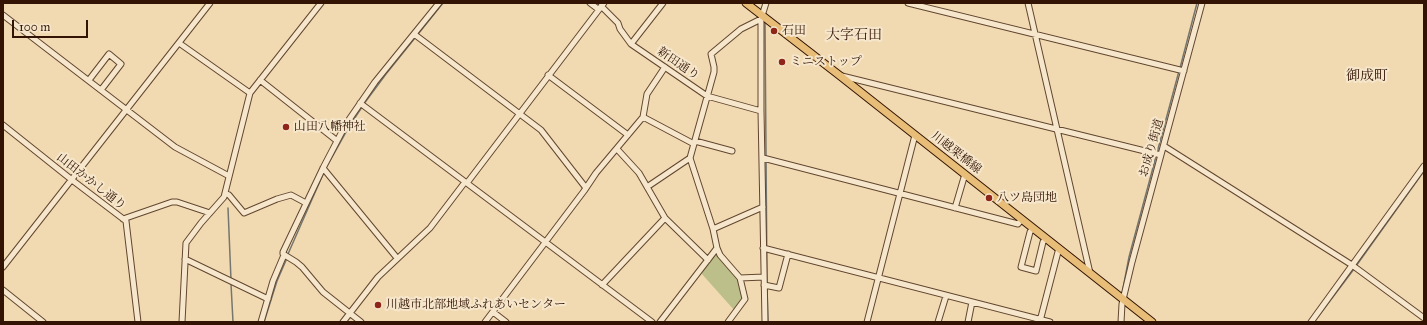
<!DOCTYPE html>
<meta charset="utf-8">
<style>
body{margin:0}
#map{position:relative;width:1427px;height:325px;overflow:hidden;background:#f1dab1;font-family:"IM FELL Great Primer",serif}
canvas{display:block}
.frame{position:absolute;inset:0;border:4px solid #331404;pointer-events:none}
.scale{position:absolute;left:12px;top:20px;width:76px;height:18px;box-sizing:border-box;border:2px solid #331404;border-top:0;padding-left:5px;font-size:12px;line-height:14px;white-space:nowrap;color:#331404;-webkit-text-stroke:3px #f6e7cc;paint-order:stroke}
</style>
<div id="map">
<canvas width="1427" height="325"></canvas>
<div class="frame"></div>
<div class="scale">100 m</div>
</div>
<script>
const context = document.querySelector('canvas').getContext('2d');
context.lineJoin = 'round';
function fillPath(path, color) { context.fillStyle = color; context.fill(path, 'evenodd'); }
const shape = rows => new Path2D(rows.map(r => 'M' + r).join(''));
function trace(path, color, width, dash) { context.strokeStyle = color; context.lineWidth = width; context.lineCap = dash ? 'butt' : 'round'; context.setLineDash(dash || []); context.stroke(path); }
function label(font, color, halo, rows, align = 'center') {
  context.font = font + ' "IM FELL Great Primer","Noto Serif JP",serif'; context.lineWidth = 4; context.setLineDash([]); context.textBaseline = 'middle'; context.strokeStyle = halo; context.fillStyle = color; for (const [text, x, y, turn = 0] of rows) {
    context.save(); context.translate(x, y); context.rotate((+turn || 0) * Math.PI / 180); context.textAlign = isNaN(turn) ? turn : align; if (halo) context.strokeText(text, 0, 0); context.fillText(text, 0, 0); context.restore();
  }
}
const green = shape([
 [716,253,717,253,738,278,744,299,735,311,701,273]
]);
const stream = shape([
 [765,22,767,284],
 [1180,68,1197,3],
 [326,168,350,125,366,101,386,74,443,3],
 [228,208,231,280],
 [288,254,324,172],
 [1356,266,1424,171],
 [231,284,233,322],
 [767,288,768,322],
 [1122,294,1129,257,1179,71],
 [264,322,277,281,287,258],
 [1314,322,1354,269]
]);
const minor = shape([
 [590,3,598,9],
 [908,3,1184,71],
 [1028,3,1090,273],
 [601,6,618,23,620,29,631,44,707,96,761,111],
 [3,15,175,147,229,176],
 [414,34,541,130,586,188],
 [179,43,250,93],
 [631,44,663,3],
 [548,75,628,135],
 [842,76,1161,155],
 [89,80,109,54,121,64,101,90],
 [260,80,336,140],
 [360,103,652,322],
 [643,117,694,144],
 [3,125,72,180,126,221,138,322],
 [695,141,732,151],
 [1164,146,1352,265,1424,318],
 [617,149,639,173,665,218,708,260],
 [763,158,1018,224,1022,219],
 [323,168,397,258],
 [467,183,604,3],
 [647,187,690,158],
 [225,193,229,195,244,213,277,199,291,195,306,203],
 [955,208,965,174],
 [123,219,172,202,177,202,210,213],
 [1033,228,1030,232,1021,267,1036,271,1043,242,1046,238],
 [713,229,763,207],
 [763,248,1050,322],
 [185,259,268,299],
 [3,267,210,3],
 [740,278,764,277],
 [602,285,665,218],
 [764,285,779,288,788,254],
 [3,290,43,322],
 [493,312,506,322],
 [1040,321,1059,248],
 [182,322,186,243,201,223,224,197,250,93,321,3],
 [261,322,273,281,284,255],
 [343,322,378,277,430,228,465,182],
 [361,322,323,292,302,267,296,262,283,254,283,252,323,168,346,124,375,82,439,3],
 [485,322,584,191,596,173,643,117,647,94,665,67],
 [660,322,717,248],
 [728,322,745,299,740,278,720,255,717,248,713,229,690,158,714,72,714,67,711,54,741,29,761,19],
 [765,322,761,111,761,19,766,3],
 [867,322,915,135],
 [938,322,946,296],
 [968,322,972,302],
 [1121,322,1122,304,1132,262,1202,3],
 [1311,322,1424,166]
]);
const major = shape([
 [746,3,839,75,1152,322]
]);
const markers = [
 [774,31,4,"#8f2418"],
 [782,62,4,"#8f2418"],
 [286,127,4,"#8f2418"],
 [989,198,4,"#8f2418"],
 [378,305,4,"#8f2418"]
];
const poiNames = [
 ["石田",782,31],
 ["ミニストップ",790,62],
 ["山田八幡神社",294,127],
 ["八ツ島団地",997,198],
 ["川越市北部地域ふれあいセンター",386,305]
];
const streetNames = [
 ["新田通り",678,64,34],
 ["お成り街道",1152,148,-74],
 ["川越栗橋線",956,153,38],
 ["山田かかし通り",91,182,38]
];
const quarterNames = [
 ["大字石田",854,36],
 ["御成町",1367,77]
];
fillPath(green, '#bcbf8a');
trace(stream, '#74766f', 1.5);
trace(minor, '#62462f', 7);
trace(major, '#331404', 9);
trace(minor, '#f6e7cc', 5);
trace(major, '#e8bd78', 7);
for (const [x, y, r, color] of markers) { const dot = new Path2D(); dot.arc(x, y, r, 0, 2 * Math.PI); context.fillStyle = color; context.fill(dot); trace(dot, '#f6e7cc', 1.5); }
label('12px', '#331404', '#f6e7cc', poiNames, 'left');
label('12px', '#331404', '#f6e7cc', streetNames);
label('14px', '#331404', '#f6e7cc', quarterNames);
</script>
